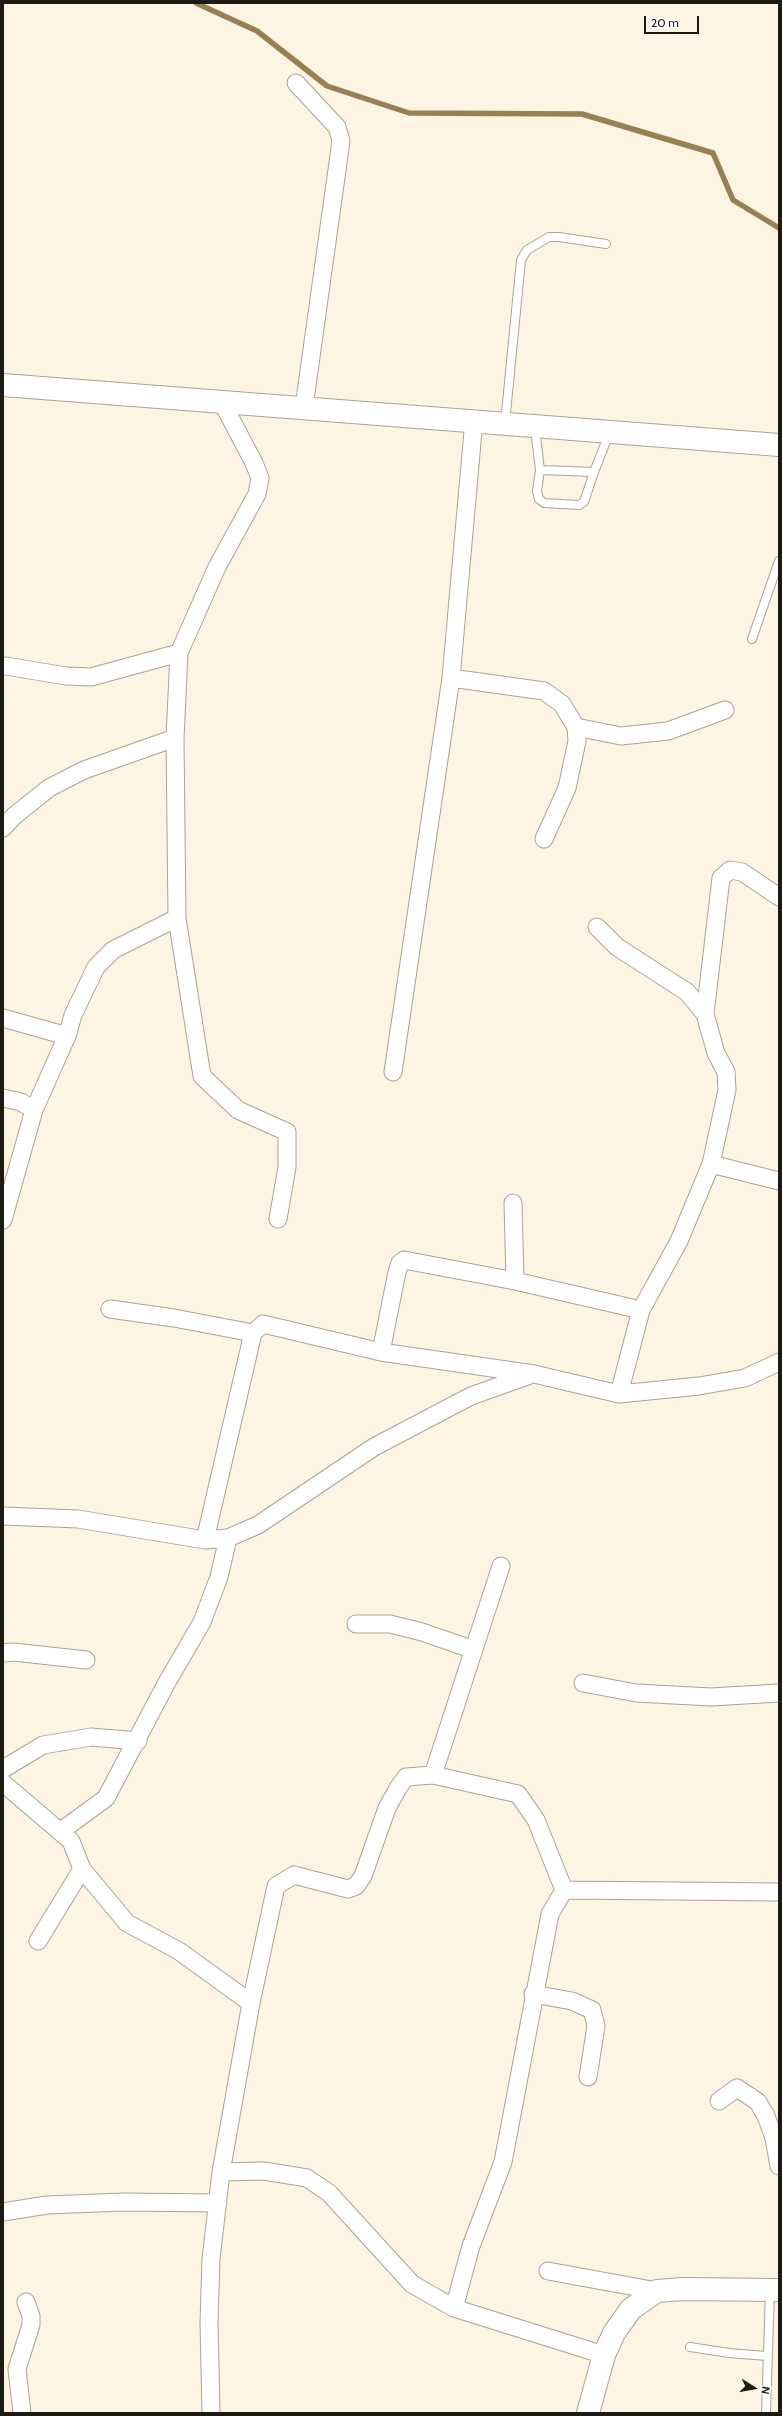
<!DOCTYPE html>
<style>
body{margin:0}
#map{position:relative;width:782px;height:2416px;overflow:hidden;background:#fdf4e3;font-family:Cabin,sans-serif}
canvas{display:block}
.frame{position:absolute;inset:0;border:4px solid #1d1a14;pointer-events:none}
.north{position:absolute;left:734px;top:2368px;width:40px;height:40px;-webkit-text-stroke:3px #fff;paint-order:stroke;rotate:101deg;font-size:11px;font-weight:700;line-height:16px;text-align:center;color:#1d1a14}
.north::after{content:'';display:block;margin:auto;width:14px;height:18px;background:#1d1a14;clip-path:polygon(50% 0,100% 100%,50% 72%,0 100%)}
.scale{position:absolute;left:644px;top:16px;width:55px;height:18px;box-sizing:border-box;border:2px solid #1d1a14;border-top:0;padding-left:5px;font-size:12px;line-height:14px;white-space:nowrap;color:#1d1a14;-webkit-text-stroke:3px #fff;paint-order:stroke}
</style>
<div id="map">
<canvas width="782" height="2416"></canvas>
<div class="frame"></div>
<div class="north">N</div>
<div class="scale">20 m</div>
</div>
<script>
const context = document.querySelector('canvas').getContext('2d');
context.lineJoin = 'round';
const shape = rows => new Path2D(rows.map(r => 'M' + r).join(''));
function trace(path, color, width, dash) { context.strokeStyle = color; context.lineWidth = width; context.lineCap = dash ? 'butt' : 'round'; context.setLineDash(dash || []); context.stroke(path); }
const stream = shape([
 [196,3,257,31,327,86,409,113,582,114,713,153,733,200,779,228]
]);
const lane = shape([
 [505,423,521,260,527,250,549,237,559,237,606,244],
 [535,428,540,470,594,472,609,434],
 [540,470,537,491,539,499,544,503,579,505,584,502,594,472],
 [752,639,779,561],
 [690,2347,729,2353,767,2356],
 [766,2413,770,2291]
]);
const street = shape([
 [296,83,337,127,341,141,304,407],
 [222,402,254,463,260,478,257,494,217,567,179,653,175,738,177,918,202,1076,238,1110,287,1132,287,1167,278,1219],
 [6,666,66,676,91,677,179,653],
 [451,678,544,691,562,704,576,727,577,741,567,788,544,839],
 [576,727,621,736,668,731,725,710],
 [3,828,14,816,49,788,84,770,175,738],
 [597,927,617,947,687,992,705,1014,716,1053,726,1072,727,1090,711,1164,679,1241,641,1310,619,1394],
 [705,1014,721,878,730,870,742,872,779,897],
 [3,1018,67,1036],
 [393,1072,451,678,474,420],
 [3,1098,21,1102,34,1110],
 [711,1164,779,1181],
 [3,1220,34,1110,67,1036,73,1015,96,967,113,950,177,918],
 [515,1281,641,1310],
 [110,1309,174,1318,253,1333],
 [381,1352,397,1272,400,1263,404,1260,515,1281,513,1203],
 [3,1516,78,1519,205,1540,228,1538,258,1525,374,1447,471,1396,530,1375],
 [205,1540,253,1333,263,1324,381,1352,534,1374,619,1394,699,1386,745,1378,779,1362],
 [356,1624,390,1624,422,1632,474,1650],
 [3,1653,14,1652,86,1660],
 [583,1683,636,1693,711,1697,779,1693],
 [3,1769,43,1745,91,1737,138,1741],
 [433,1775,518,1794,536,1820,564,1890],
 [3,1783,71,1841,82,1869,127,1923,179,1951,251,2003],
 [61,1831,106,1798,166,1684,202,1622,219,1577,228,1538],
 [564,1890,779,1892],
 [38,1941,82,1869],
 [533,1994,572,2001,592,2010,596,2026,588,2077],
 [719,2101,737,2088,758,2102,766,2116,774,2138,779,2166],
 [221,2172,264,2171,307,2178,329,2193,412,2284,454,2308,604,2355],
 [3,2212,47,2205,123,2202,218,2203],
 [548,2271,657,2291],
 [454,2308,471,2246,503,2162,550,1914,564,1890],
 [22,2413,17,2369,31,2325,31,2316,26,2302],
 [211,2413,209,2322,211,2259,221,2172,251,2003,276,1886,294,1875,348,1889,356,1886,363,1876,387,1808,398,1788,406,1777,433,1775,501,1566]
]);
const secondary = shape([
 [588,2413,604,2355,614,2333,631,2309,657,2291,682,2289,779,2290]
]);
const primary = shape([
 [3,385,779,445]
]);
trace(stream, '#978152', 5.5);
trace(lane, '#aba393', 10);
trace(street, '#aba393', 19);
trace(secondary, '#aba393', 24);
trace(primary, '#aba393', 24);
trace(lane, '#fff', 8);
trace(street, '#fff', 17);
trace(secondary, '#fff', 22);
trace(primary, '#fff', 22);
</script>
